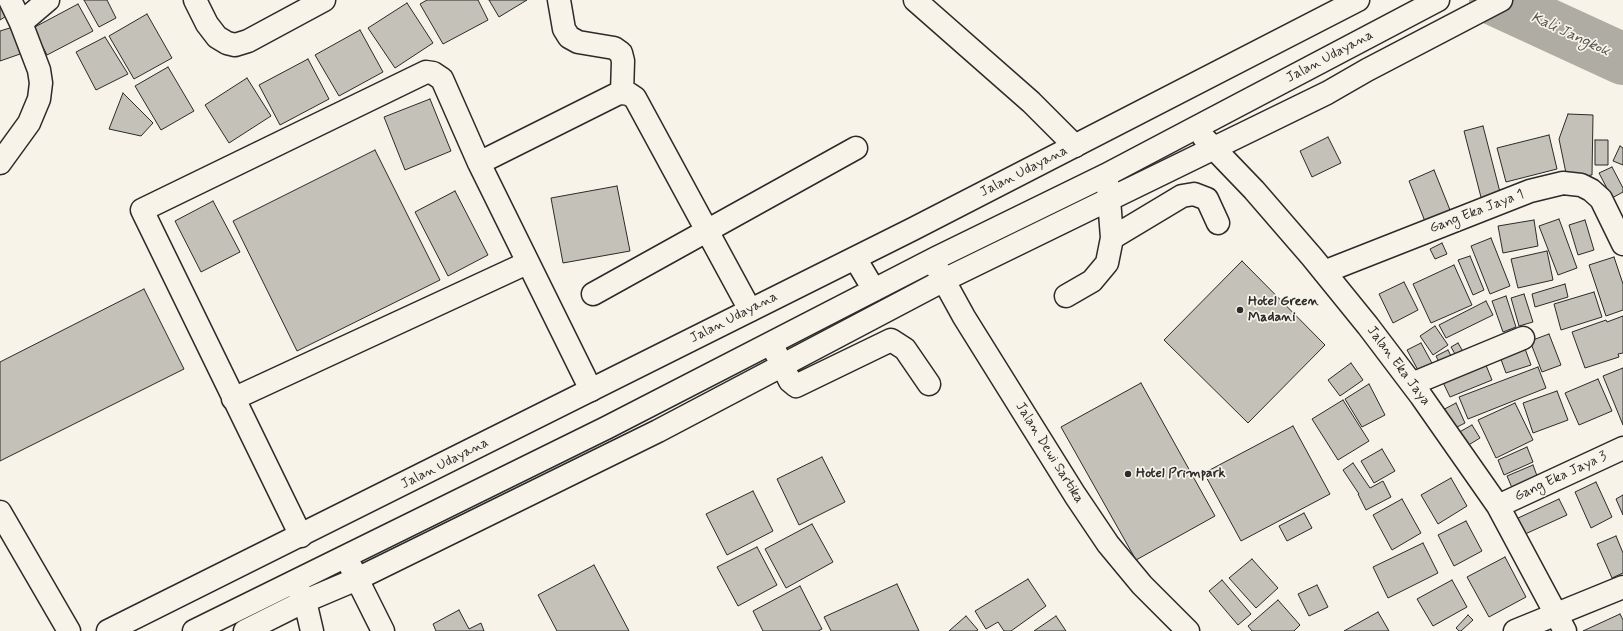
<!DOCTYPE html>
<style>
body{margin:0}
canvas{display:block;background:#f7f3e8}
</style>
<canvas width="1623" height="631"></canvas>
<script>
const context = document.querySelector('canvas').getContext('2d');
context.lineJoin = 'round';
const shape = rows => new Path2D(rows.map(r => 'M' + r).join(''));
function trace(path, color, width, dash) { context.strokeStyle = color; context.lineWidth = width; context.lineCap = dash ? 'butt' : 'round'; context.setLineDash(dash || []); context.stroke(path); }
function fillPath(path, color) { context.fillStyle = color; context.fill(path, 'evenodd'); }
function label(font, color, halo, rows, align = 'center') {
  context.font = font + ' Mynerve,sans-serif'; context.lineWidth = 3.5; context.setLineDash([]); context.textBaseline = 'middle'; context.strokeStyle = halo; context.fillStyle = color; for (const [text, x, y, turn = 0] of rows) {
    context.save(); context.translate(x, y); context.rotate((+turn || 0) * Math.PI / 180); context.textAlign = isNaN(turn) ? turn : align; if (halo) context.strokeText(text, 0, 0); context.fillText(text, 0, 0); context.restore();
  }
}
const river = shape([
 [1495,0,1623,59]
]);
const building = shape([
 [84,0,107,0,116,18,99,27,84,0],
 [427,0,478,0,488,20,443,44,420,4,427,0],
 [489,0,527,0,499,17,489,0],
 [0,2,8,15,0,20,0,2],
 [407,3,433,43,395,68,368,28,407,3],
 [78,4,93,31,47,55,33,28,78,4],
 [147,14,172,58,134,79,109,36,147,14],
 [13,27,23,53,0,61,0,31,13,27],
 [360,30,383,72,339,96,315,55,360,30],
 [105,37,128,74,96,90,76,52,105,37],
 [308,59,329,99,280,125,259,85,308,59],
 [168,67,194,111,161,130,135,86,168,67],
 [247,78,271,116,229,143,205,105,247,78],
 [123,93,153,123,141,136,109,129,123,93],
 [430,99,451,151,405,170,384,117,430,99],
 [1568,114,1593,115,1592,175,1567,178,1559,139,1568,114],
 [1483,126,1502,200,1483,205,1464,131,1483,126],
 [1549,135,1557,169,1506,182,1497,148,1549,135],
 [1328,137,1341,163,1312,177,1300,151,1328,137],
 [1595,140,1608,140,1608,165,1595,165,1595,140],
 [1620,146,1623,148,1623,165,1613,161,1620,146],
 [375,150,440,280,297,351,233,221,375,150],
 [1612,167,1623,188,1623,192,1612,198,1599,173,1612,167],
 [1434,170,1454,220,1428,229,1409,181,1434,170],
 [617,186,630,251,563,263,551,198,617,186],
 [455,191,488,255,448,276,415,212,455,191],
 [213,201,240,252,201,272,175,221,213,201],
 [1559,219,1577,268,1558,275,1539,226,1559,219],
 [1534,220,1538,246,1503,253,1498,226,1534,220],
 [1585,220,1594,250,1578,255,1569,225,1585,220],
 [1491,238,1510,286,1490,294,1471,246,1491,238],
 [1442,243,1447,254,1435,259,1430,249,1442,243],
 [1547,251,1553,280,1518,288,1511,259,1547,251],
 [1470,256,1484,290,1473,295,1458,260,1470,256],
 [1614,257,1623,284,1623,310,1606,316,1589,265,1614,257],
 [1242,261,1325,345,1248,423,1164,340,1242,261],
 [1454,265,1472,305,1431,323,1413,284,1454,265],
 [1404,282,1418,310,1393,323,1379,294,1404,282],
 [1565,284,1568,297,1535,307,1532,294,1565,284],
 [144,289,184,369,0,461,0,362,144,289],
 [1594,292,1602,317,1561,330,1554,304,1594,292],
 [1524,294,1533,322,1519,326,1511,298,1524,294],
 [1506,296,1516,327,1503,332,1492,301,1506,296],
 [1486,301,1493,315,1446,338,1439,325,1486,301],
 [1623,316,1623,353,1618,354,1619,357,1585,368,1572,332,1606,320,1607,322,1623,316],
 [1435,326,1448,345,1433,355,1420,336,1435,326],
 [1549,334,1561,365,1542,372,1530,341,1549,334],
 [1421,343,1433,365,1419,372,1407,350,1421,343],
 [1458,343,1465,355,1458,359,1451,347,1458,343],
 [1524,346,1531,365,1506,373,1499,354,1524,346],
 [1448,350,1454,362,1442,368,1436,356,1448,350],
 [1483,358,1492,380,1450,397,1440,376,1483,358],
 [1351,363,1363,380,1340,396,1328,380,1351,363],
 [1538,367,1546,388,1468,419,1459,397,1538,367],
 [1623,368,1623,425,1603,376,1623,368],
 [1598,379,1612,411,1579,425,1565,393,1598,379],
 [1141,383,1215,516,1136,560,1061,427,1141,383],
 [1369,384,1385,415,1362,427,1345,399,1369,384],
 [1557,391,1568,420,1533,433,1523,403,1557,391],
 [1343,400,1369,441,1338,460,1312,419,1343,400],
 [1456,403,1465,423,1449,431,1437,413,1456,403],
 [1515,403,1533,440,1496,458,1478,420,1515,403],
 [1472,425,1480,438,1462,449,1454,435,1472,425],
 [1293,426,1330,494,1241,541,1204,473,1293,426],
 [1527,447,1533,462,1504,475,1498,460,1527,447],
 [1382,449,1395,471,1374,483,1361,461,1382,449],
 [822,457,845,502,799,525,777,479,822,457],
 [1353,463,1370,488,1383,481,1391,497,1366,510,1358,494,1359,494,1343,470,1353,463],
 [1533,465,1540,484,1515,495,1507,476,1533,465],
 [1451,478,1467,506,1438,524,1421,495,1451,478],
 [1596,482,1612,517,1591,528,1575,492,1596,482],
 [753,491,773,531,727,555,706,514,753,491],
 [1623,495,1623,515,1616,499,1623,495],
 [1402,499,1421,533,1392,550,1373,515,1402,499],
 [1559,499,1567,515,1523,535,1516,519,1559,499],
 [1304,513,1312,528,1287,541,1279,526,1304,513],
 [1466,521,1482,551,1454,566,1438,535,1466,521],
 [812,524,833,562,786,588,765,549,812,524],
 [1616,536,1623,553,1623,573,1612,578,1597,544,1616,536],
 [1423,543,1438,573,1388,598,1373,567,1423,543],
 [757,547,777,585,738,606,717,567,757,547],
 [1505,557,1526,597,1489,617,1467,577,1505,557],
 [1252,559,1278,588,1256,608,1229,578,1252,559],
 [594,565,629,631,557,631,538,595,594,565],
 [1028,579,1046,606,1011,631,1004,631,998,622,986,629,975,611,1028,579],
 [1222,580,1251,614,1238,625,1209,591,1222,580],
 [1452,580,1467,607,1433,626,1417,599,1452,580],
 [897,584,919,631,831,631,824,617,897,584],
 [1317,585,1328,607,1309,616,1298,594,1317,585],
 [800,586,822,629,818,631,763,631,753,611,800,586],
 [1278,600,1300,625,1294,631,1252,631,1248,626,1278,600],
 [459,610,469,629,481,623,484,631,436,631,433,624,459,610],
 [1378,612,1389,631,1344,631,1378,612],
 [1620,614,1623,620,1623,631,1583,631,1620,614],
 [1468,615,1473,620,1461,631,1459,631,1456,628,1468,615],
 [966,616,978,630,976,631,949,631,966,616],
 [1056,616,1066,631,1034,631,1056,616]
]);
const minor = shape([
 [10,0,21,23],
 [195,0,207,24,217,37,227,43,235,45,248,41,324,0],
 [559,0,564,29,569,37,578,42,614,48,621,53,623,61,622,93],
 [915,0,1031,102,1075,146],
 [1204,138,1254,190,1312,257,1368,326,1421,396,1498,506,1565,631],
 [0,163,29,123,39,99,41,83,39,70,21,23,48,0],
 [479,163,617,94,622,93,629,94,635,98,750,310],
 [1112,238,1182,196,1194,194,1207,199,1218,223],
 [937,268,964,317,1075,495,1108,544,1142,585,1188,631],
 [1324,272,1530,191,1563,183,1581,185,1591,190,1601,199,1623,244],
 [593,294,856,148],
 [1066,296,1092,281,1107,263,1112,238,1108,186],
 [776,353,790,381,796,386,891,340,905,349,929,384],
 [1412,384,1523,338],
 [233,399,527,263],
 [1498,506,1623,448],
 [0,512,69,631],
 [301,536,142,210,426,72,433,73,442,79,479,163,591,390],
 [351,567,383,631],
 [298,589,305,601,312,631],
 [245,631,305,601,357,579,658,431,950,277,1327,93,1367,70,1501,0],
 [1515,631,1623,587]
]);
const major = shape([
 [855,258,874,290],
 [108,631,913,229,1358,0],
 [194,631,606,428,936,258,1106,175,1438,0]
]);
const markers = [
 [1240,310,4,"#2b2b2b"],
 [1128,474,4,"#2b2b2b"]
];
const streetNames = [
 ["Jalan Udayana",1330,57,-28],
 ["Jalan Udayana",1024,172,-27],
 ["Gang Eka Jaya 1",1477,212,-21],
 ["Jalan Udayana",734,318,-27],
 ["Jalan Eka Jaya",1398,366,53],
 ["Jalan Dewi Sartika",1049,453,58],
 ["Jalan Udayana",445,464,-27],
 ["Gang Eka Jaya 3",1561,477,-25]
];
const poiNames = [
 ["Hotel Green",1248,302],
 ["Madani",1248,318],
 ["Hotel Primpark",1136,474]
];
const waterNames = [
 ["Kali Jangkok",1570,35,25]
];
trace(river, '#afaca4', 52);
fillPath(building, '#c4c1b9');
trace(building, '#2b2b2b', 1);
trace(minor, '#2b2b2b', 25);
trace(major, '#2b2b2b', 25);
trace(minor, '#f7f3e8', 22);
trace(major, '#f7f3e8', 22);
for (const [x, y, r, color] of markers) { const dot = new Path2D(); dot.arc(x, y, r, 0, 2 * Math.PI); context.fillStyle = color; context.fill(dot); trace(dot, '#f7f3e8', 1.5); }
label('14px', '#2b2b2b', '#f7f3e8', streetNames);
label('bold 14px', '#2b2b2b', '#f7f3e8', poiNames, 'left');
label('italic 15px', '#53524f', '#f7f3e8', waterNames);
</script>
